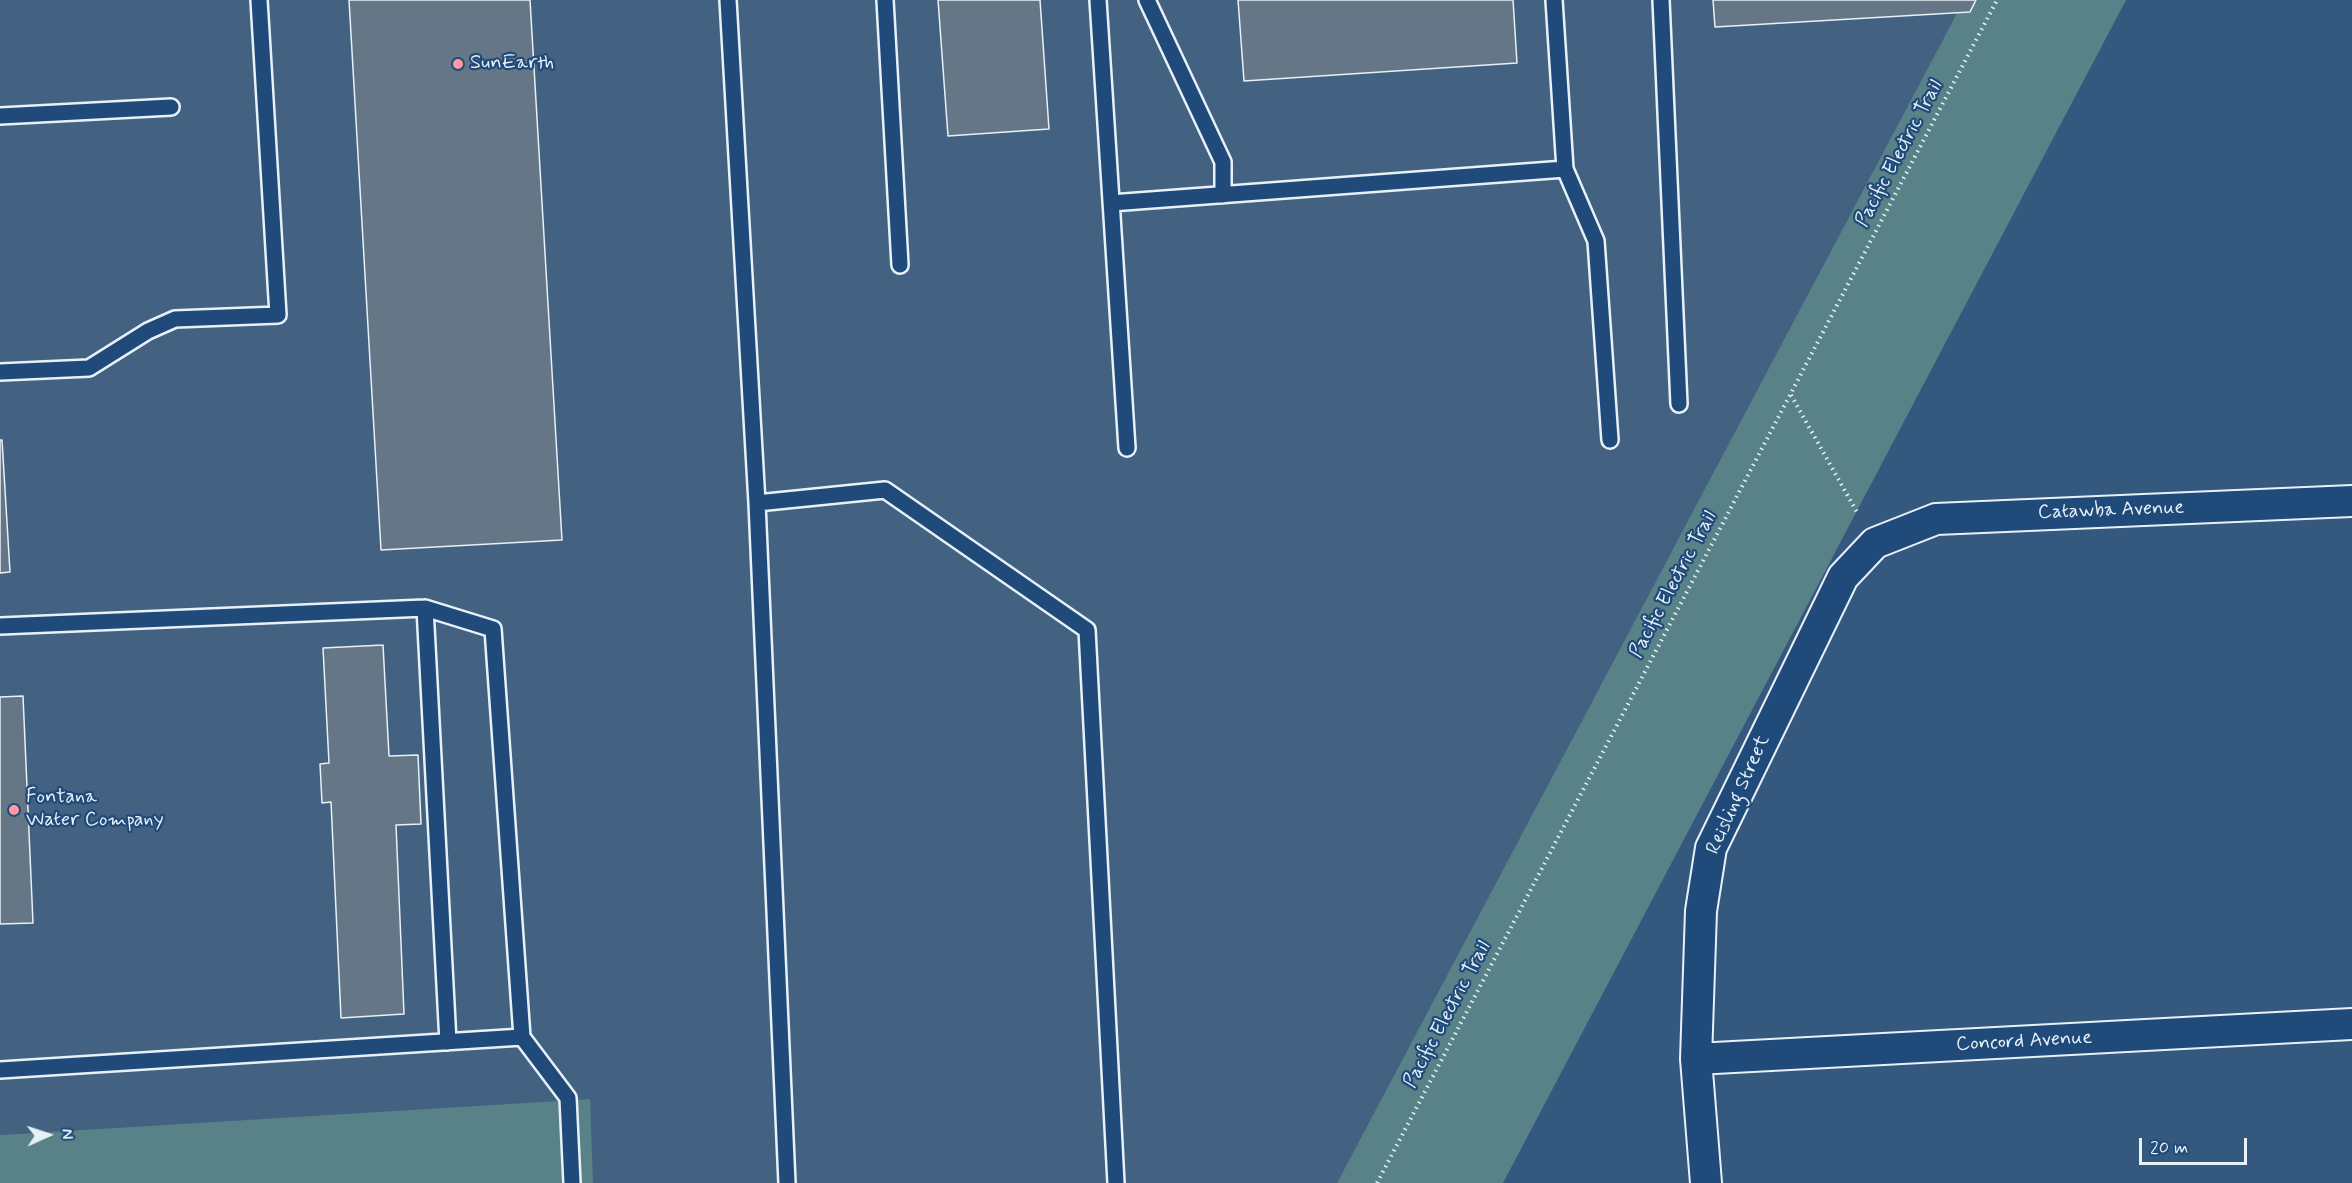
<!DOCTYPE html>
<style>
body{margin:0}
#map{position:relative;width:2352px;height:1183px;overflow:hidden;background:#34587e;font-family:Mynerve,sans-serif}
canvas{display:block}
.north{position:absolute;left:18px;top:1105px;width:60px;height:60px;-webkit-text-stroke:4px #1f4a7a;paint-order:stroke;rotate:87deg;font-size:16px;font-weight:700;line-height:24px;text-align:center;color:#e8f1f8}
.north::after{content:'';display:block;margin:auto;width:21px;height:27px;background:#e8f1f8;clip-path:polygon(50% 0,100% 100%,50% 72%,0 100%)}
.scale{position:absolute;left:2139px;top:1138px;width:108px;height:27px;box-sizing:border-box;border:3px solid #e8f1f8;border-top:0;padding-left:8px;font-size:18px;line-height:21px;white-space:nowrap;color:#e8f1f8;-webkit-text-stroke:4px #1f4a7a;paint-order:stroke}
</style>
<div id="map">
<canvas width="2352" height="1183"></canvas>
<div class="north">N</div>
<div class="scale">20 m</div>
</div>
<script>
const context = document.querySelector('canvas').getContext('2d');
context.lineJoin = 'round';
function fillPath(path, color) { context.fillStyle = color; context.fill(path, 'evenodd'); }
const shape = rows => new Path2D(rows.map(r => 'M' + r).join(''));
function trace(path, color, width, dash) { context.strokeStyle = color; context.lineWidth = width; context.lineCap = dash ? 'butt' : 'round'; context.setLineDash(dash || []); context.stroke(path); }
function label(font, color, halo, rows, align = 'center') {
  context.font = font + ' Mynerve,sans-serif'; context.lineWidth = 4.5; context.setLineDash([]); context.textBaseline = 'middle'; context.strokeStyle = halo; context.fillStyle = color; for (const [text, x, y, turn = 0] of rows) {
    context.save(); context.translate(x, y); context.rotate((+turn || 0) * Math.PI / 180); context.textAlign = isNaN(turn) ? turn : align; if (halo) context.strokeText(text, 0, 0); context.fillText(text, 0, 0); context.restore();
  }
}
const built = shape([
 [0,0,1964,0,1337,1183,593,1183,589,1099,0,1135]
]);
const green = shape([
 [1964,0,2126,0,1503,1183,1337,1183],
 [590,1099,593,1183,0,1183,0,1135]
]);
const building = shape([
 [349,0,530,0,562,540,381,550,349,0],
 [938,0,1040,0,1049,129,948,136,938,0],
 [1238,0,1513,0,1517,63,1244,81,1238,0],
 [1713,0,1976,0,1970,12,1715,27,1713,0],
 [0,440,2,440,10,572,0,573,0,440],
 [383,645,389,756,418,755,421,824,396,825,404,1014,341,1018,331,802,322,803,320,764,329,763,323,648,383,645],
 [23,696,33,923,0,924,0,697,23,696]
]);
const path = shape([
 [1791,395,1858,514],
 [1377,1183,1997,0]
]);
const service = shape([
 [728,0,757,503],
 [885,0,900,265],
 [1098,0,1127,448],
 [1147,0,1223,162,1223,195],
 [1554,0,1565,169,1596,241,1610,440],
 [1661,0,1679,404],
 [0,116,171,107],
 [1111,203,1565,169],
 [0,372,89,368,148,331,175,319,278,315,259,0],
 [425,608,448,1042],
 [0,626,425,608,493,629,522,1037,568,1098,572,1183],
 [0,1070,522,1037],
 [787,1183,757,503,885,490,1087,630,1116,1183]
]);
const minor = shape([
 [1696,1059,2352,1024],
 [1706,1183,1696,1059,1701,911,1711,848,1843,577,1875,543,1936,519,2352,501]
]);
const markers = [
 [458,64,6,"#ff9aa2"],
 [14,810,6,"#ff9aa2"]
];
const poiNames = [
 ["SunEarth",470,64],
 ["Fontana",26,798],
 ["Water Company",26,821]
];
const streetNames = [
 ["Pacific Electric Trail",1900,154,-62],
 ["Catawba Avenue",2111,511,-2],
 ["Pacific Electric Trail",1674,585,-62],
 ["Reisling Street",1739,795,-66],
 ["Pacific Electric Trail",1448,1015,-62],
 ["Concord Avenue",2024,1042,-3]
];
fillPath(built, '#436180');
fillPath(green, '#598288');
fillPath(building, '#657786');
trace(building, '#e8f1f8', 1.5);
trace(service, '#e8f1f8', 20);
trace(minor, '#e8f1f8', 34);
trace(path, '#e8f1f8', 4, [1.5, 4.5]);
trace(service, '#1f4a7a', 15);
trace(minor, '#1f4a7a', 30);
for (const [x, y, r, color] of markers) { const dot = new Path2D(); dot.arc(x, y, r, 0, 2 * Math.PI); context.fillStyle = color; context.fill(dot); trace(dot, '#1f4a7a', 2); }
label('20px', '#e8f1f8', '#1f4a7a', poiNames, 'left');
label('20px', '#e8f1f8', '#1f4a7a', streetNames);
</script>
